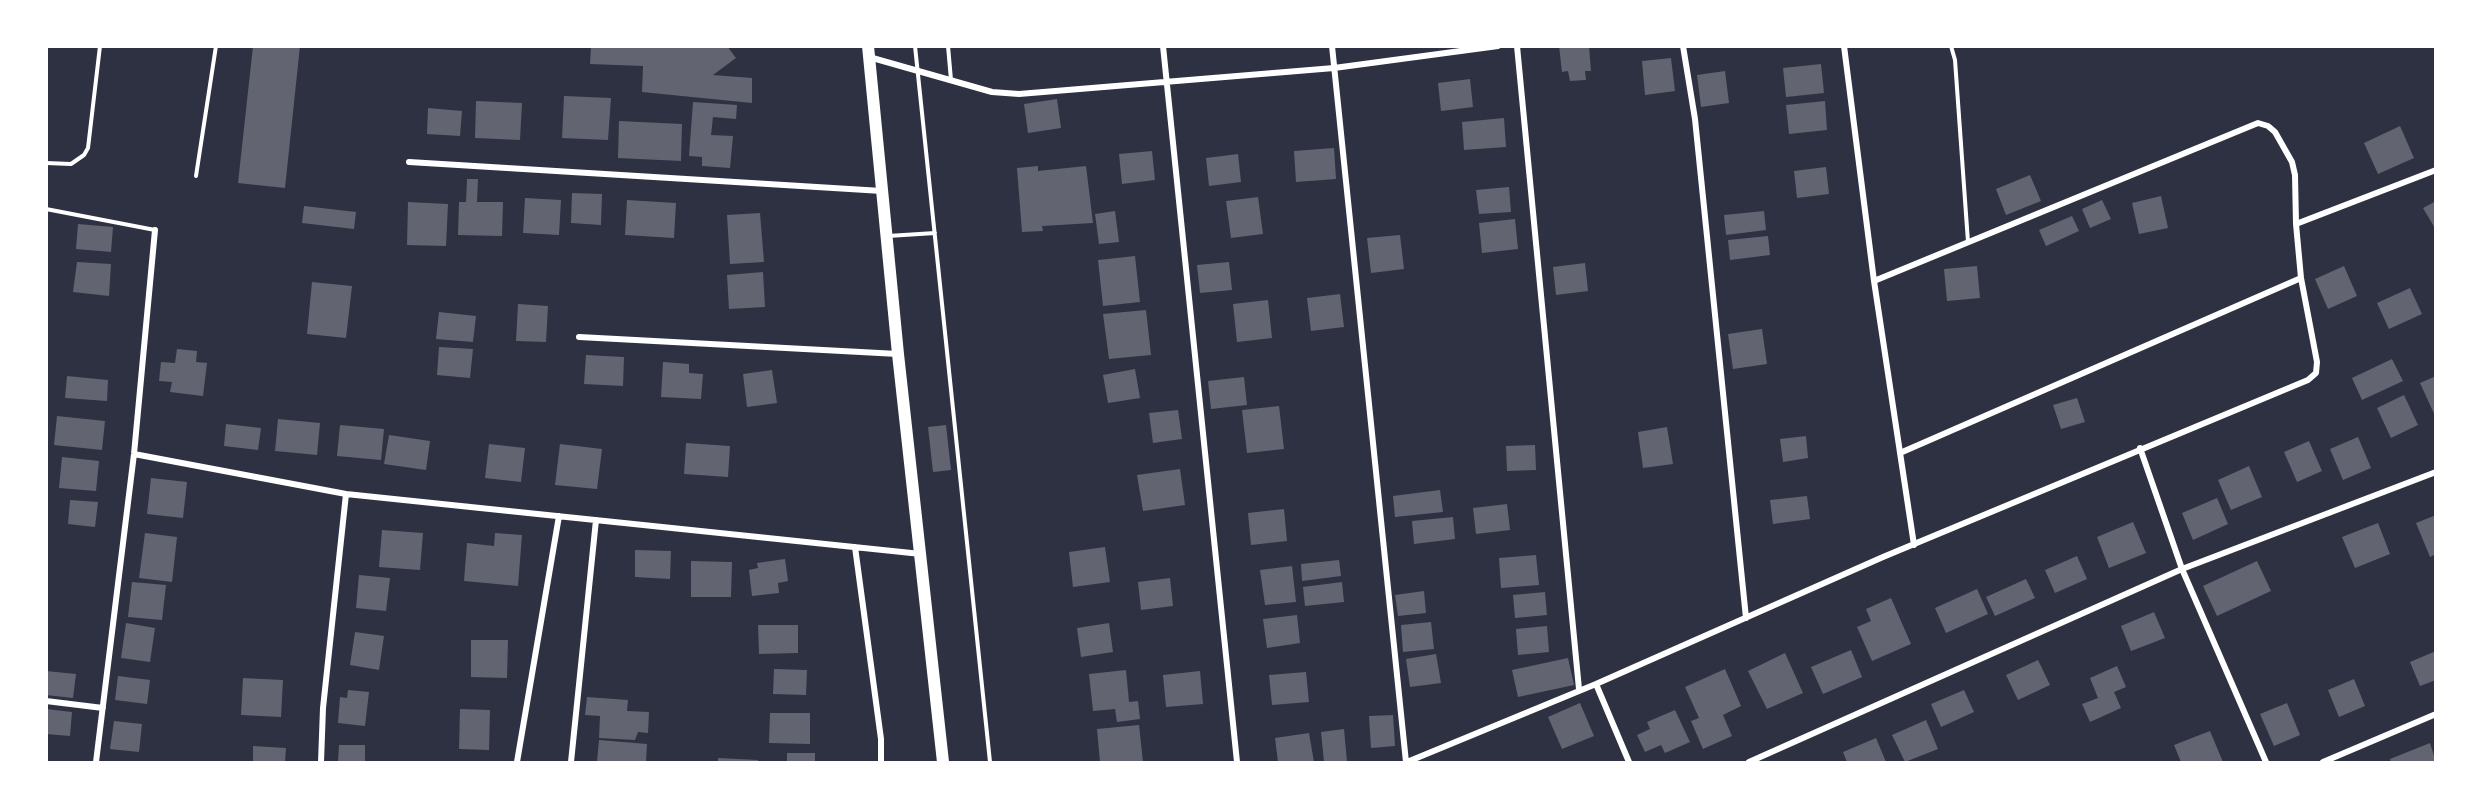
<!DOCTYPE html>
<style>
body{margin:0}
#map{position:relative;width:2482px;height:809px;overflow:hidden;background:#2d3142;font-family:"DejaVu Sans",sans-serif}
canvas{display:block}
.frame{position:absolute;inset:0;border:48px solid #fff;pointer-events:none}
</style>
<div id="map">
<canvas width="2482" height="809"></canvas>
<div class="frame"></div>
</div>
<script>
const context = document.querySelector('canvas').getContext('2d');
context.lineJoin = 'round';
function fillPath(path, color) { context.fillStyle = color; context.fill(path, 'evenodd'); }
const shape = rows => new Path2D(rows.map(r => 'M' + r).join(''));
function trace(path, color, width, dash) { context.strokeStyle = color; context.lineWidth = width; context.lineCap = dash ? 'butt' : 'round'; context.setLineDash(dash || []); context.stroke(path); }
const building = shape([
 [253,46,300,46,285,188,238,183],
 [591,46,727,46,736,58,713,75,752,78,752,103,642,92,643,66,590,64],
 [1559,46,1589,46,1591,71,1585,71,1586,80,1570,81,1568,71,1562,72],
 [1671,58,1675,91,1645,95,1642,61],
 [1821,64,1824,93,1786,97,1783,68],
 [1725,71,1729,103,1701,107,1697,75],
 [1470,79,1473,107,1441,111,1438,83],
 [564,96,611,98,608,140,562,138],
 [1057,99,1061,128,1028,133,1024,104],
 [476,101,522,103,520,140,475,138],
 [1825,101,1827,130,1789,134,1786,105],
 [693,102,737,105,736,119,713,117,711,135,733,136,730,168,702,166,702,157,689,156],
 [428,108,462,111,460,136,427,134],
 [1504,118,1506,147,1464,150,1462,122],
 [619,121,682,124,681,161,618,158],
 [2400,126,2414,158,2378,174,2364,143],
 [1334,148,1336,179,1296,182,1294,151],
 [1152,151,1155,180,1122,184,1119,154],
 [1238,154,1241,182,1209,186,1206,158],
 [1038,166,1038,171,1086,166,1093,223,1042,226,1043,231,1022,232,1017,168],
 [1826,167,1829,194,1797,198,1794,171],
 [2030,175,2041,201,2006,215,1996,189],
 [467,179,478,179,477,202,503,202,502,236,458,235,459,202,466,202],
 [1509,187,1511,212,1479,214,1476,190],
 [572,193,602,194,601,225,571,223],
 [2161,196,2168,228,2139,234,2132,203],
 [1258,197,1263,234,1231,238,1226,201],
 [525,198,561,200,559,235,523,233],
 [627,200,676,203,674,238,625,235],
 [2102,200,2111,219,2090,228,2082,209],
 [2436,201,2436,230,2423,208],
 [408,202,448,204,446,246,407,245],
 [304,206,356,212,354,229,302,223],
 [1115,211,1119,242,1099,244,1095,214],
 [1764,211,1766,230,1726,235,1724,215],
 [760,213,764,262,730,264,727,215],
 [2072,216,2079,231,2046,246,2039,230],
 [1515,219,1518,249,1482,253,1479,223],
 [78,224,113,227,111,252,76,249],
 [1400,235,1404,269,1371,273,1367,238],
 [1768,236,1770,255,1730,260,1728,240],
 [1135,256,1140,302,1103,306,1098,260],
 [77,262,111,264,109,296,73,292],
 [1229,262,1232,290,1200,293,1197,265],
 [1585,263,1588,291,1556,295,1553,267],
 [1977,266,1980,298,1947,301,1944,269],
 [2344,266,2357,296,2328,309,2315,279],
 [763,272,765,307,729,309,727,275],
 [312,282,352,286,346,338,307,334],
 [2410,288,2422,314,2389,329,2377,303],
 [1340,294,1344,327,1311,331,1307,298],
 [1268,300,1272,338,1237,342,1233,304],
 [518,304,548,306,546,342,516,341],
 [1146,310,1151,355,1109,359,1103,314],
 [439,312,476,316,473,342,436,339],
 [1762,329,1767,364,1733,369,1728,334],
 [439,347,473,349,470,378,437,375],
 [177,349,197,351,196,362,207,363,203,396,170,392,172,382,159,381,161,362,175,363],
 [586,355,624,357,623,386,584,384],
 [2392,359,2403,381,2362,400,2352,378],
 [663,362,689,364,689,373,703,374,701,399,661,397],
 [1135,369,1140,398,1108,403,1103,375],
 [772,370,777,403,747,407,743,374],
 [67,376,108,380,107,401,65,398],
 [2436,376,2436,418,2420,383],
 [1244,377,1247,405,1211,409,1208,381],
 [2404,395,2418,425,2391,438,2377,408],
 [2077,398,2085,422,2061,429,2053,405],
 [1279,406,1284,449,1247,453,1242,410],
 [1178,410,1182,439,1153,443,1149,413],
 [57,416,105,421,102,450,54,445],
 [278,419,320,423,317,455,275,451],
 [226,424,261,428,258,450,224,446],
 [340,425,384,429,381,460,337,456],
 [946,425,951,470,933,472,928,427],
 [1667,427,1673,464,1643,468,1638,432],
 [389,435,430,441,426,470,384,464],
 [1806,436,1808,458,1783,462,1780,439],
 [2358,437,2371,468,2343,480,2330,449],
 [2309,441,2322,471,2297,482,2284,452],
 [686,443,730,446,728,477,684,474],
 [489,444,525,448,521,482,485,478],
 [560,444,602,449,597,489,555,485],
 [1535,445,1536,470,1507,471,1506,446],
 [62,457,99,461,96,491,59,488],
 [2249,466,2262,497,2231,510,2218,480],
 [1180,469,1185,505,1143,511,1137,475],
 [151,478,187,482,183,518,147,514],
 [1440,490,1443,512,1395,517,1393,496],
 [1807,496,1810,519,1773,524,1770,500],
 [2217,498,2228,524,2193,540,2182,513],
 [70,500,98,502,95,527,68,524],
 [1507,504,1510,530,1476,534,1473,508],
 [1284,509,1287,541,1251,545,1248,513],
 [2436,515,2436,554,2430,557,2416,523],
 [1453,517,1455,539,1414,544,1412,521],
 [2133,522,2146,553,2109,568,2097,537],
 [2378,523,2390,554,2355,568,2342,537],
 [382,530,423,533,420,570,379,567],
 [145,533,177,537,172,582,139,578],
 [495,533,522,535,518,586,464,581,467,543,494,546],
 [1105,547,1110,582,1073,587,1069,552],
 [635,550,671,551,670,579,635,577],
 [1536,555,1539,585,1501,588,1499,558],
 [2077,556,2087,579,2055,593,2045,570],
 [785,559,788,581,778,583,779,593,752,596,749,570,758,568,757,563],
 [1339,560,1341,576,1302,581,1301,564],
 [691,561,732,562,731,597,691,597],
 [2257,561,2271,591,2217,616,2203,586],
 [1292,566,1296,602,1265,605,1260,570],
 [359,575,390,578,386,611,356,608],
 [1170,578,1173,606,1141,610,1138,582],
 [2026,579,2035,598,1995,616,1986,597],
 [132,582,166,585,162,620,128,617],
 [1342,582,1344,602,1305,606,1303,587],
 [1977,589,1988,614,1946,633,1935,608],
 [1424,591,1426,613,1398,616,1395,595],
 [1545,592,1547,615,1515,618,1513,595],
 [1891,598,1911,644,1872,661,1857,627,1871,621,1866,609],
 [2154,612,2165,638,2131,651,2121,626],
 [1297,615,1300,643,1267,648,1263,619],
 [1431,622,1434,649,1403,652,1401,625],
 [126,623,155,628,150,662,121,658],
 [1109,623,1113,652,1081,657,1077,628],
 [758,625,798,625,798,653,759,654],
 [1547,626,1549,652,1518,655,1516,629],
 [355,632,384,636,379,670,350,665],
 [471,640,508,640,507,678,471,677],
 [1851,650,1862,677,1823,694,1811,667],
 [2436,651,2436,680,2420,686,2410,662],
 [1785,653,1803,693,1767,709,1748,671],
 [1436,654,1441,683,1410,687,1406,659],
 [1568,658,1574,685,1518,697,1512,670],
 [2038,660,2050,685,2018,700,2006,675],
 [2117,666,2126,687,2114,692,2121,708,2090,722,2082,704,2098,698,2090,678],
 [774,669,807,670,806,695,773,694],
 [1725,669,1741,706,1723,715,1732,736,1703,749,1691,721,1699,718,1685,687],
 [1126,670,1129,702,1138,701,1140,719,1117,722,1115,709,1093,711,1089,674],
 [46,671,76,674,73,698,46,695],
 [1200,671,1203,704,1166,707,1163,675],
 [1306,672,1309,702,1272,705,1269,675],
 [118,676,150,680,147,704,115,700],
 [243,678,283,680,281,717,241,715],
 [2354,679,2365,706,2339,717,2328,690],
 [348,690,369,692,365,726,338,723,340,697,347,698],
 [1964,690,1974,712,1941,727,1931,704],
 [587,697,628,700,627,711,649,712,648,733,638,732,635,740,599,738,600,716,585,715],
 [1580,703,1594,736,1562,749,1548,717],
 [2287,703,2300,735,2274,746,2260,714],
 [46,709,72,712,70,736,46,734],
 [460,709,490,710,489,750,459,749],
 [1675,710,1690,742,1665,753,1661,745,1645,752,1637,735,1650,729,1647,722],
 [770,713,810,713,810,744,769,743],
 [1393,715,1395,746,1371,748,1369,716],
 [1926,720,1938,749,1905,762,1892,735],
 [114,721,142,724,139,752,110,749],
 [1139,725,1143,762,1100,762,1097,729],
 [1344,729,1347,762,1324,762,1321,732],
 [2210,731,2223,762,2181,762,2174,745],
 [1309,733,1314,762,1278,762,1275,738],
 [1876,738,1886,762,1847,762,1843,752],
 [599,740,647,744,646,762,597,762],
 [2430,743,2436,762,2391,762,2390,759],
 [339,745,365,745,365,762,338,762],
 [253,746,286,748,285,762,253,762],
 [787,753,815,753,815,762,787,762],
 [718,758,758,760,758,762,718,762]
]);
const service = shape([
 [915,46,990,762],
 [948,46,951,80],
 [1951,46,1955,60,1968,242],
 [2224,46,2277,46],
 [46,163,71,164,84,155,88,148,100,46],
 [196,176,216,46],
 [46,209,155,230],
 [888,236,935,233]
]);
const minor = shape([
 [1163,46,1237,762],
 [1332,46,1406,762],
 [1517,46,1579,689],
 [1683,46,1695,119,1746,618],
 [1844,46,1874,281,1914,545],
 [869,57,992,92,1019,94,1334,68,1498,46],
 [409,162,882,191],
 [1874,281,2258,123,2268,126,2275,132,2292,162,2295,175,2296,224,2436,170],
 [579,337,898,354],
 [2140,448,2182,569,2266,762],
 [1900,453,2301,278],
 [134,454,346,494,921,554],
 [855,547,881,739,881,762],
 [1596,684,1629,762],
 [46,701,103,708],
 [96,762,134,454,155,230],
 [321,762,323,708,346,494],
 [517,762,559,516],
 [571,762,596,520],
 [1407,762,1596,684,1883,557,2308,380,2316,373,2317,362,2301,278,2296,224],
 [1749,762,2182,569,2436,472],
 [2323,762,2436,714]
]);
const secondary = shape([
 [868,46,898,354,943,762]
]);
fillPath(building, '#626471');
trace(service, '#fff', 4);
trace(minor, '#fff', 6);
trace(secondary, '#fff', 12);
</script>
